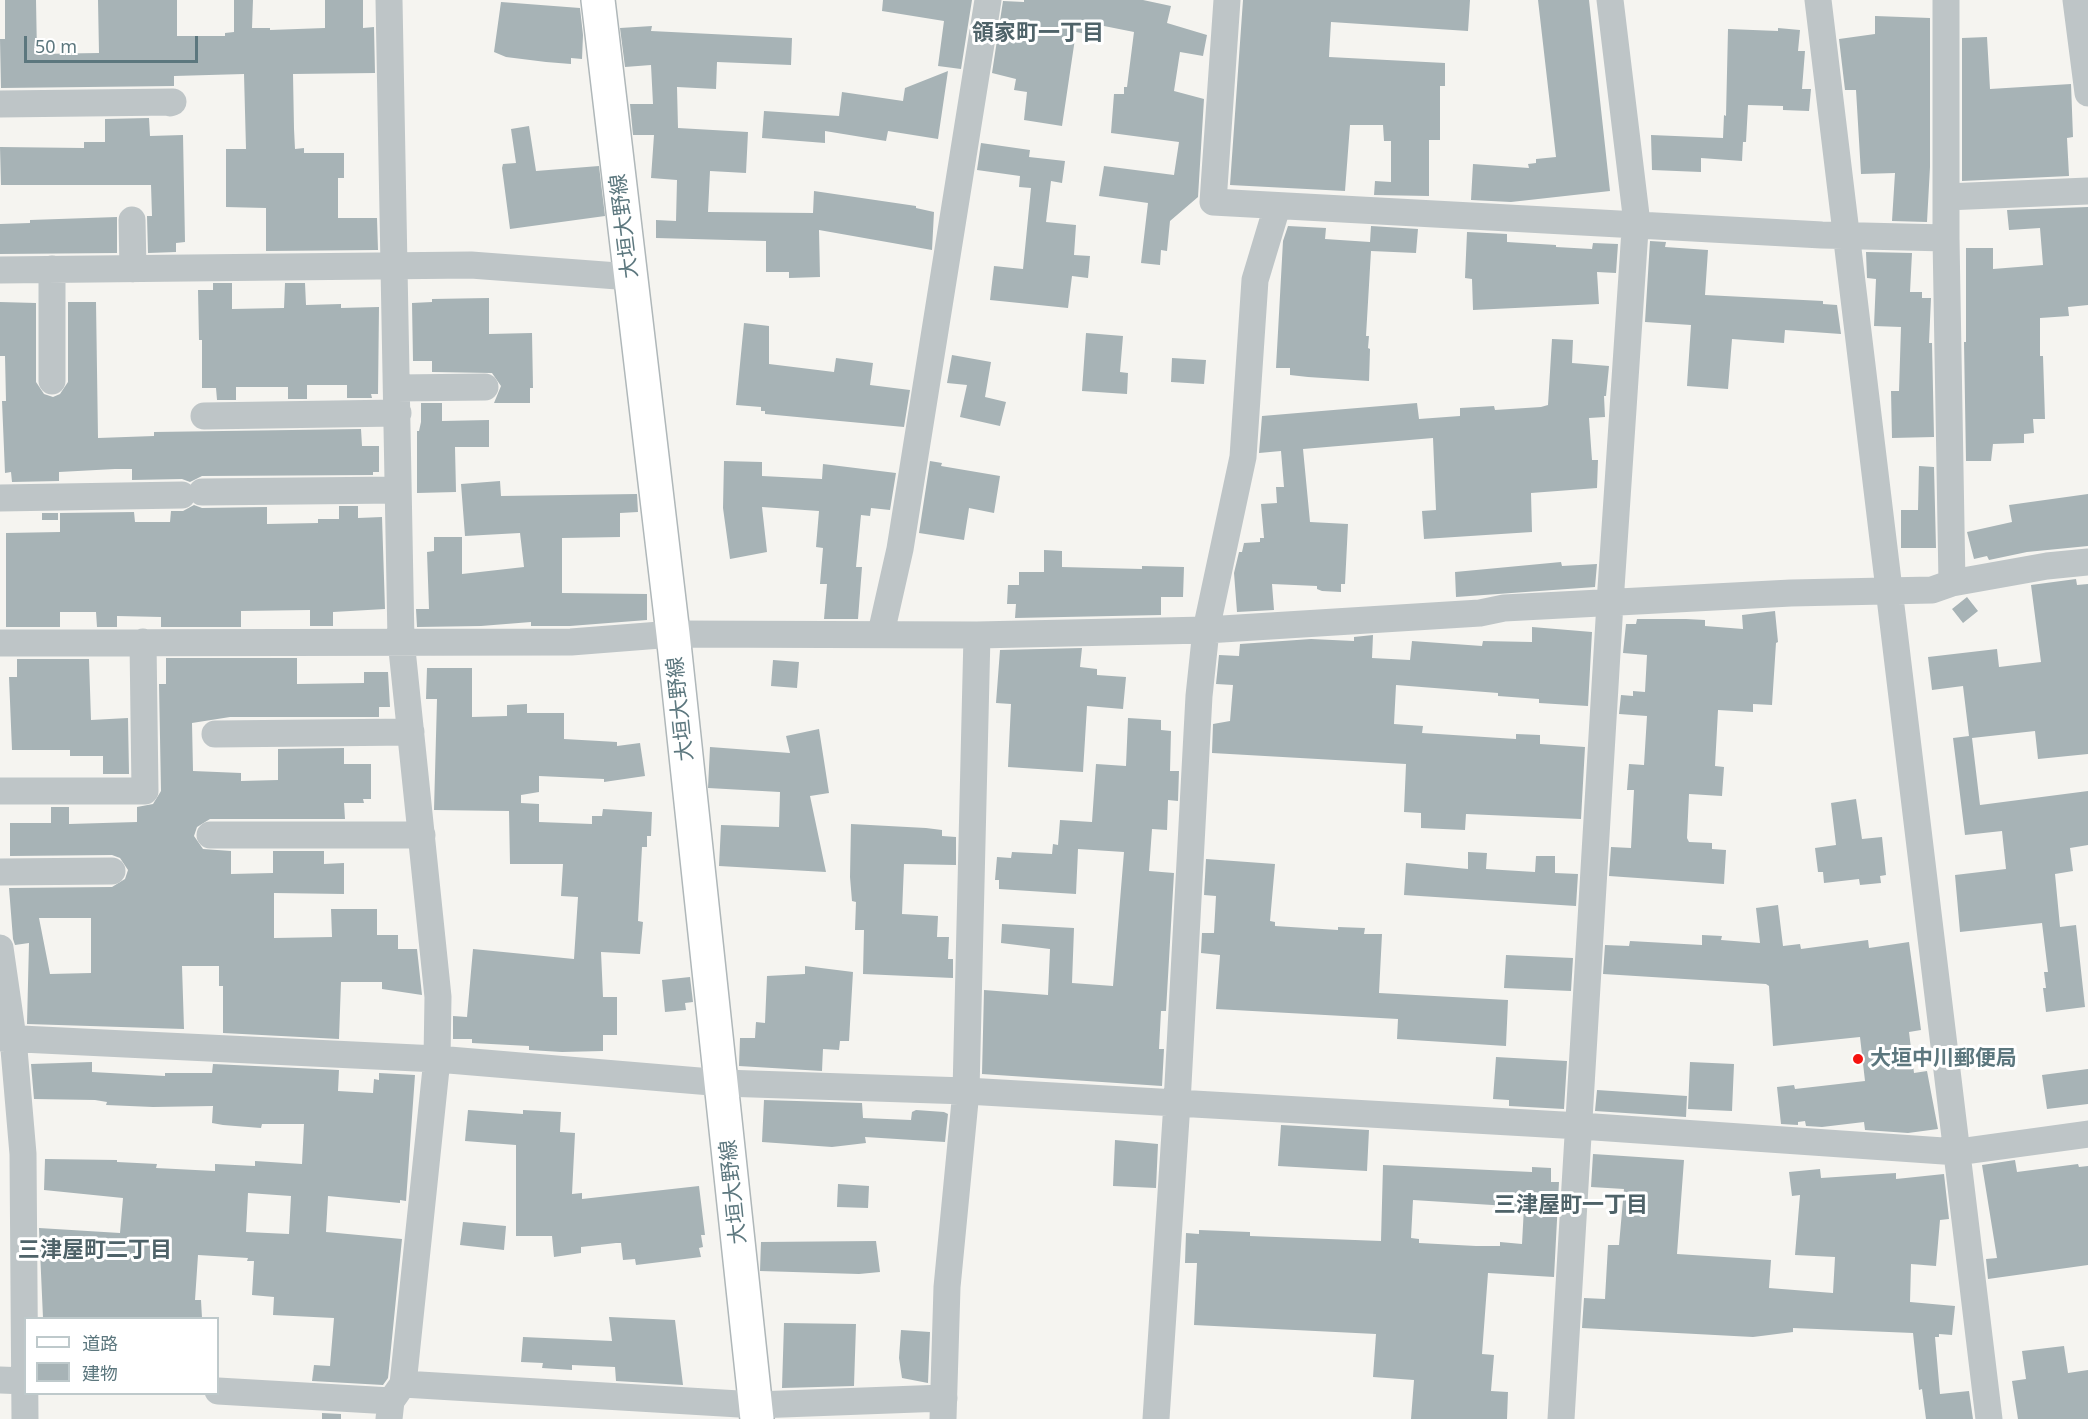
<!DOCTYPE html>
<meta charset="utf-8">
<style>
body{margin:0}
#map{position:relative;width:2088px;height:1419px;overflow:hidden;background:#f5f4f0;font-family:"Noto Sans","Noto Sans JP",sans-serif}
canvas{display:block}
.legend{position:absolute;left:24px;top:1317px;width:195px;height:78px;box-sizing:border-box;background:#fff;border:2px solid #bec9cb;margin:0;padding:8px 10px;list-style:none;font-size:18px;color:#5c777e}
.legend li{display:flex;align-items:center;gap:12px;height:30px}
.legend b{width:30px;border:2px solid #bec9cb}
.scale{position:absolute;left:24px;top:36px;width:174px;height:27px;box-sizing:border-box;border:3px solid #5c777e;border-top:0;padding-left:8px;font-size:18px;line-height:21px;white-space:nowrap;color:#5c777e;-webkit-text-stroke:4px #fff;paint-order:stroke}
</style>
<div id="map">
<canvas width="2088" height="1419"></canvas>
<ul class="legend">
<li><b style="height:8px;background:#fff"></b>道路</li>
<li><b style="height:16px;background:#a7b3b6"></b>建物</li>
</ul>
<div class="scale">50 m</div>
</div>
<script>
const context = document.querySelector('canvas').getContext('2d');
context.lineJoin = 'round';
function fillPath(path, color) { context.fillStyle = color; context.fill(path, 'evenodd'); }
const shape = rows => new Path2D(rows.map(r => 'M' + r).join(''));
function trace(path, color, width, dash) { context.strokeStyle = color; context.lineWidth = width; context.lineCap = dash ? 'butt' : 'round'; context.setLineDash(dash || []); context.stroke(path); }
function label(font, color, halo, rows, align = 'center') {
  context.font = font + ' "Noto Sans","Noto Sans JP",sans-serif'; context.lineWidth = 6; context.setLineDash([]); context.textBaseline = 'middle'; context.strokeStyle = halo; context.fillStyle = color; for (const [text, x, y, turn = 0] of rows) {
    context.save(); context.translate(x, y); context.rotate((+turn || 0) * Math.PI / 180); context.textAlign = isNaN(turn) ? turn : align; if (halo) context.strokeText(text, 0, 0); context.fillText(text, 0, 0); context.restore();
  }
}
const building = shape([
 [5,0,36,0,37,54,99,53,98,0,177,0,177,36,225,36,225,33,234,32,234,0,253,0,252,28,270,28,270,30,325,28,325,0,363,0,363,28,374,27,375,73,293,74,294,129,295,149,304,148,304,153,344,153,344,178,338,178,338,218,377,218,378,250,266,251,266,208,226,207,226,149,246,149,244,74,174,76,174,86,1,88,0,39,5,39],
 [883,0,972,0,961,69,938,66,944,21,882,11],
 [1024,0,1143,0,1171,6,1167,23,1207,35,1203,56,1180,52,1174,91,1204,99,1198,197,1170,221,1167,251,1161,250,1160,265,1141,263,1148,203,1099,196,1104,166,1174,175,1179,142,1111,133,1114,94,1124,94,1124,87,1127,87,1134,32,1094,24,1092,35,1076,32,1062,126,1024,120,1027,92,1014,90,1016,79,992,73,1003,1,1024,2],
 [1243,0,1470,0,1468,31,1331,22,1329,57,1445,63,1445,86,1440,86,1440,140,1429,140,1429,196,1374,195,1375,181,1391,182,1391,141,1384,141,1383,125,1350,125,1345,191,1230,185],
 [1538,0,1589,0,1610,191,1511,202,1471,200,1473,164,1529,168,1528,164,1536,163,1536,159,1556,157],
 [501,2,580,8,583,35,582,59,571,58,571,64,546,62,506,57,494,52],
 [1875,16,1930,18,1930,167,1927,222,1892,221,1895,173,1861,174,1856,90,1845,90,1839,39,1875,34],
 [652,26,651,31,792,38,791,65,717,62,716,89,677,87,678,128,748,132,746,173,710,171,708,212,813,213,814,191,916,206,916,208,934,212,932,250,819,230,820,277,789,278,789,272,766,272,766,241,656,238,656,220,676,221,677,180,651,178,654,135,633,135,630,104,653,104,651,65,625,67,620,28],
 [1778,28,1800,30,1798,51,1805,51,1802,89,1811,89,1809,111,1783,110,1783,106,1748,105,1746,142,1743,142,1742,161,1701,158,1701,172,1652,170,1651,135,1723,138,1724,115,1726,116,1728,29,1778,31],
 [1987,37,1990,89,2071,84,2073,137,2067,138,2069,176,1962,181,1962,38],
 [948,71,938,139,888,131,886,141,825,131,825,143,762,138,764,111,839,116,842,92,903,101,905,88],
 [149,118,150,136,183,135,185,242,176,243,176,252,148,253,147,216,152,216,151,185,1,185,0,147,84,148,84,142,105,142,105,119],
 [529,126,536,171,599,166,605,216,510,229,502,168,503,164,516,163,511,129],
 [981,143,1030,150,1029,157,1065,161,1062,183,1051,181,1046,222,1076,225,1074,255,1090,256,1088,278,1072,276,1068,308,990,300,994,266,1023,269,1031,188,1019,187,1020,176,977,170],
 [2088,207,2088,305,2068,307,2069,316,2040,318,2040,356,2043,356,2045,419,2033,419,2034,433,2024,434,2024,443,1993,444,1991,461,1966,461,1964,342,1966,342,1966,248,1993,248,1993,269,2043,265,2040,228,2009,230,2007,210],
 [117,217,117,253,0,254,0,224,30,223,30,220],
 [1288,226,1326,228,1325,239,1370,242,1371,226,1418,229,1416,253,1371,251,1366,336,1369,336,1368,348,1370,349,1369,381,1308,377,1290,375,1290,368,1276,368,1283,241],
 [1467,232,1507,234,1507,242,1556,245,1556,247,1592,249,1593,243,1618,244,1616,273,1597,272,1599,304,1473,310,1472,279,1465,278],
 [1650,241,1666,242,1665,247,1708,250,1705,295,1823,301,1823,304,1837,305,1841,334,1785,330,1784,343,1732,339,1728,389,1687,386,1691,325,1645,322],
 [1866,252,1912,253,1910,292,1922,292,1922,298,1931,298,1929,343,1932,343,1934,437,1892,438,1891,391,1899,391,1901,327,1874,326,1876,279,1867,278],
 [213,283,232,283,232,309,284,308,285,283,305,283,306,305,341,304,341,308,379,307,378,394,371,394,372,398,347,398,347,385,307,385,307,399,288,399,288,387,236,387,236,400,217,400,216,388,202,388,202,340,199,340,198,290,213,290],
 [489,298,489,334,532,333,533,388,530,388,530,403,494,403,501,386,492,373,432,372,432,361,413,361,412,303,432,302,432,299],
 [0,302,36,303,36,382,44,394,53,397,60,394,68,382,68,302,96,302,98,438,154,436,154,432,361,429,362,446,379,446,379,472,373,472,373,475,202,476,190,482,182,479,132,480,132,469,115,469,59,472,59,481,12,482,11,472,5,473,2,401,6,401,5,356,0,356],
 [744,323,769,326,769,364,834,372,836,358,873,363,870,385,910,390,904,427,765,414,765,411,761,411,761,407,736,405],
 [1086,333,1123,336,1120,372,1128,373,1127,394,1082,391],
 [1552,339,1573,340,1572,363,1609,366,1606,396,1604,396,1605,417,1589,418,1592,460,1598,460,1597,488,1531,493,1532,532,1424,539,1422,511,1436,510,1433,438,1303,449,1310,522,1348,524,1345,584,1341,584,1341,592,1322,591,1317,589,1317,586,1272,584,1274,610,1237,612,1234,573,1239,552,1242,552,1244,543,1260,542,1260,538,1264,538,1261,504,1277,503,1276,487,1284,487,1281,451,1259,453,1262,416,1417,403,1419,419,1460,416,1460,408,1494,406,1495,410,1541,407,1548,405],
 [952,355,991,362,985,397,1006,402,1000,426,960,417,967,385,947,383],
 [1172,358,1206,360,1204,384,1171,382],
 [421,403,442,403,442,421,489,420,489,447,455,447,456,492,417,493,417,431,419,431,421,422],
 [724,461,762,462,762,476,822,479,823,464,896,473,890,510,871,508,870,516,861,515,856,567,862,567,858,619,824,619,827,584,820,584,823,548,816,547,819,511,762,507,767,552,730,559,723,508],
 [930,461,942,463,941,466,1000,476,994,513,969,508,964,540,919,533],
 [1919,466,1934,467,1936,548,1901,548,1901,510,1918,510],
 [500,481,501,496,637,494,638,512,620,513,620,537,562,538,562,593,647,594,647,620,570,626,531,626,531,622,481,626,417,627,416,609,429,609,427,552,434,551,434,537,462,537,462,574,524,567,520,533,465,536,461,484],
 [2088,494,2088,546,2027,552,1989,560,1987,556,1974,559,1967,532,2012,522,2009,505],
 [194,505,202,508,267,507,267,524,318,523,318,519,339,519,339,506,358,506,358,518,382,517,385,609,333,612,333,626,310,626,310,610,241,611,241,627,161,627,161,617,117,616,117,627,97,627,96,612,60,612,60,627,6,627,6,533,60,532,60,513,134,512,135,522,170,522,171,511,183,511],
 [42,513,58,513,58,520,42,520],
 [1044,550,1062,551,1062,567,1142,569,1142,566,1184,567,1183,597,1161,597,1161,615,1015,618,1016,604,1007,604,1008,585,1019,585,1019,572,1044,572],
 [1561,562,1562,566,1597,564,1595,587,1456,597,1455,572],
 [2076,579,2077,585,2088,584,2088,754,2038,759,2035,731,1972,738,1980,805,2088,791,2088,845,2070,848,2073,871,2055,874,2060,927,2076,925,2085,1007,2046,1012,2043,988,2046,988,2044,972,2048,972,2042,923,1960,932,1955,875,2006,869,2002,831,1965,835,1953,738,1969,736,1963,686,1932,690,1928,657,1997,649,1999,667,2041,662,2031,585],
 [1967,597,1978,611,1963,623,1952,609],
 [1775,611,1778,642,1776,643,1772,705,1753,704,1753,712,1718,710,1715,766,1724,767,1722,796,1689,794,1687,838,1689,842,1712,843,1712,849,1726,850,1724,884,1609,876,1611,847,1631,848,1634,790,1627,790,1629,764,1644,765,1647,716,1619,714,1621,695,1633,696,1633,691,1645,692,1647,655,1623,653,1626,624,1636,624,1637,619,1686,619,1705,620,1705,626,1743,629,1742,615],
 [1532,627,1592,632,1588,706,1539,703,1539,699,1498,696,1498,693,1396,685,1394,724,1423,726,1422,733,1516,739,1516,734,1540,735,1540,744,1585,747,1581,819,1466,814,1465,830,1421,828,1421,813,1404,812,1406,764,1212,753,1213,724,1230,721,1233,685,1216,684,1219,655,1239,656,1240,644,1311,639,1354,641,1354,637,1373,635,1372,658,1410,660,1412,641,1482,646,1483,641,1532,642],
 [1082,648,1080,667,1097,669,1097,675,1126,677,1123,709,1087,706,1083,772,1008,767,1011,704,996,703,1000,650],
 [166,658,297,658,297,684,364,683,364,672,388,672,390,707,379,707,379,717,230,717,192,723,193,771,241,773,241,781,278,780,278,749,344,748,344,764,371,764,371,799,363,799,364,803,344,803,345,819,210,819,197,827,194,836,203,849,231,851,231,874,273,873,273,851,324,851,324,864,344,863,344,894,274,893,274,938,332,937,331,909,377,909,377,935,398,935,398,949,417,949,422,995,382,989,382,982,341,982,339,1039,223,1033,223,986,219,986,219,966,182,966,184,1029,27,1024,29,943,15,945,13,939,9,888,112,887,125,879,128,870,120,858,112,855,10,856,10,823,51,823,51,807,69,807,69,824,137,822,137,807,153,804,161,791,159,684,166,684],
 [39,918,91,918,91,973,50,974],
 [17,659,89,659,91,720,128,718,129,774,103,774,103,756,70,756,70,750,12,750,9,677,17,677],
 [773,660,799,662,797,688,771,686],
 [427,668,472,668,472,717,507,716,507,705,527,704,527,713,564,713,564,739,617,742,617,746,640,743,645,776,604,782,604,779,539,776,539,792,521,795,521,803,539,804,539,822,592,824,592,816,602,816,603,809,652,812,651,836,647,836,647,847,642,847,638,921,643,922,640,954,601,952,603,997,617,997,617,1035,603,1035,603,1051,562,1052,529,1050,529,1046,472,1043,472,1039,453,1039,453,1016,467,1017,473,949,574,959,578,897,561,896,563,864,510,864,509,811,434,810,437,699,426,699],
 [1128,718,1161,720,1161,730,1171,731,1170,771,1179,771,1178,801,1168,800,1167,830,1152,829,1149,871,1174,873,1166,1011,1161,1011,1159,1049,1164,1049,1162,1086,982,1074,984,990,1048,995,1050,949,1001,943,1002,924,1074,928,1072,983,1113,986,1124,852,1078,849,1076,894,999,889,999,880,995,880,997,857,1011,858,1012,852,1052,854,1053,844,1058,845,1060,820,1092,822,1096,764,1126,766],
 [819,729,829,793,810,796,826,872,719,866,721,825,779,827,780,792,708,788,710,747,790,753,786,736],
 [1856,799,1862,839,1882,837,1886,875,1880,876,1881,883,1860,885,1859,879,1824,883,1823,872,1818,872,1815,848,1836,845,1831,803],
 [851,824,926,828,942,830,942,836,956,837,956,865,904,864,902,914,938,916,937,937,949,937,948,959,953,959,953,978,863,974,864,930,855,930,856,902,852,901,850,877],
 [1468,852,1487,853,1486,869,1535,872,1536,856,1555,856,1555,873,1578,874,1576,906,1404,895,1406,863,1468,869],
 [1206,859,1275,864,1270,921,1275,922,1275,926,1338,930,1338,927,1365,928,1364,934,1382,934,1379,993,1508,1000,1506,1046,1397,1039,1398,1019,1216,1009,1220,955,1201,953,1202,933,1214,933,1216,896,1204,895],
 [1778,905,1783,946,1800,944,1801,949,1868,940,1869,948,1909,942,1921,1030,1909,1032,1914,1073,1927,1071,1938,1129,1908,1133,1865,1130,1864,1122,1822,1127,1806,1126,1805,1121,1798,1122,1798,1125,1781,1124,1777,1087,1794,1085,1795,1089,1865,1081,1860,1037,1773,1046,1769,986,1766,984,1603,974,1605,945,1629,946,1630,941,1702,945,1702,935,1722,936,1721,940,1760,943,1756,908],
 [1506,955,1573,958,1571,991,1504,988],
 [805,966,853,972,849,1041,840,1041,839,1050,823,1049,822,1071,739,1066,740,1038,755,1038,756,1022,765,1023,767,976,805,974],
 [690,977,693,1002,685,1003,686,1010,665,1012,662,980],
 [1496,1057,1567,1061,1564,1109,1509,1106,1509,1100,1493,1099],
 [92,1062,92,1072,165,1076,165,1073,212,1073,213,1064,339,1070,338,1091,373,1093,374,1079,379,1080,379,1073,415,1075,406,1201,400,1200,400,1203,328,1196,326,1232,402,1239,388,1378,383,1385,312,1381,314,1365,330,1366,334,1318,273,1315,274,1297,252,1295,254,1261,247,1261,248,1258,198,1255,195,1300,201,1300,202,1318,43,1318,39,1228,120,1233,123,1198,44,1190,45,1159,117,1160,117,1162,157,1164,156,1168,215,1171,215,1164,255,1166,255,1161,302,1164,304,1124,262,1124,261,1128,223,1125,212,1123,213,1106,153,1107,106,1105,107,1102,95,1100,34,1099,31,1064],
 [248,1193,291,1196,289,1234,246,1232],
 [1690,1062,1734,1064,1732,1111,1688,1109],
 [2088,1069,2088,1104,2047,1109,2042,1075],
 [1597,1090,1687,1096,1686,1117,1595,1111],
 [764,1100,862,1103,863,1118,911,1120,912,1112,916,1110,944,1112,948,1114,945,1142,865,1137,866,1143,832,1147,762,1142],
 [468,1110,523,1114,523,1110,561,1112,560,1132,575,1133,572,1194,582,1193,582,1199,699,1186,705,1235,701,1235,703,1247,699,1248,701,1257,636,1265,635,1259,623,1260,621,1243,616,1243,581,1247,581,1253,554,1257,552,1236,516,1236,516,1145,465,1141],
 [1281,1125,1369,1130,1367,1171,1278,1166],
 [1115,1140,1158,1144,1156,1188,1113,1186],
 [1593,1154,1684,1160,1677,1254,1771,1260,1769,1288,1833,1293,1835,1257,1795,1255,1800,1195,1792,1196,1789,1172,1820,1169,1821,1178,1896,1173,1896,1179,1944,1174,1949,1219,1940,1220,1936,1266,1911,1264,1910,1302,1955,1306,1952,1335,1939,1334,1939,1337,1935,1337,1940,1394,1969,1391,1973,1419,1926,1419,1922,1389,1919,1390,1913,1333,1793,1328,1793,1332,1753,1337,1582,1328,1584,1298,1605,1299,1608,1245,1619,1245,1624,1189,1591,1187],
 [2015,1160,2017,1172,2078,1164,2079,1167,2088,1166,2088,1265,1988,1279,1986,1259,1997,1258,1982,1165],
 [1383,1165,1532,1172,1532,1167,1551,1168,1551,1182,1559,1182,1554,1277,1488,1273,1482,1354,1494,1355,1491,1391,1508,1392,1507,1419,1411,1419,1414,1380,1373,1377,1376,1334,1194,1325,1197,1263,1185,1263,1186,1233,1199,1234,1199,1230,1250,1232,1250,1236,1381,1241],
 [1413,1200,1524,1207,1522,1244,1500,1242,1500,1246,1476,1246,1419,1243,1419,1239,1411,1238],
 [838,1184,869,1186,868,1208,837,1207],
 [463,1222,506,1226,504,1250,460,1245],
 [876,1241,880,1272,859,1274,760,1271,761,1242],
 [609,1317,675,1320,683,1385,616,1381,615,1367,572,1365,572,1370,542,1368,543,1363,521,1362,523,1337,612,1341],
 [784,1323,856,1324,854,1386,782,1388],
 [901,1330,930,1332,928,1383,902,1378,899,1358],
 [2064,1346,2068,1373,2088,1370,2088,1419,2018,1419,2012,1381,2026,1379,2022,1351],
 [322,1413,341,1414,341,1419,322,1419]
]);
const minor = shape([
 [1227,0,1213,202,1822,235,1946,238],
 [1818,0,1989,1419],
 [1946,0,1946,238,1952,583],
 [2076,0,2088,93],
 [0,104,173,102,170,103],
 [1946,197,2088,191],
 [132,220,133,269],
 [0,270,471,265,631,277],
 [52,381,52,269],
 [397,388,485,387],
 [204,416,398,413],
 [202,492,398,490],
 [0,498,182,495],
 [881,633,900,549,988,0],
 [0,643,571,642,673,634,977,635,1206,630,1480,613,1504,608,1791,593,1932,590,1952,583,2047,566,2088,562],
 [215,734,411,732],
 [0,791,145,791,143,642],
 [210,835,422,835],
 [0,872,112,871],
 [0,948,13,1038,23,1154,25,1419],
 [0,1038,437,1059,723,1083,966,1091,1580,1126,1958,1152,2088,1134],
 [0,1380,26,1381],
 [403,1384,756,1405,944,1398],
 [218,1391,391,1401],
 [389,1419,391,1401,403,1384,437,1059,438,997,401,640,389,0],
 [943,1419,947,1287,966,1091,977,635],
 [1156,1419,1177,1103,1199,696,1206,630,1243,457,1255,280,1277,207],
 [1561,1419,1610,603,1636,215,1610,0]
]);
const major = shape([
 [598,0,673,634,757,1419]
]);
const markers = [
 [1858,1059,6,"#f51310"]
];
const streetNames = [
 ["大垣大野線",625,226,-97],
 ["大垣大野線",681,709,-96],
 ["大垣大野線",734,1192,-96]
];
const poiNames = [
 ["大垣中川郵便局",1870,1059]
];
const neighbourhoodNames = [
 ["領家町一丁目",1038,34],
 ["三津屋町一丁目",1571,1206],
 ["三津屋町二丁目",95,1251]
];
fillPath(building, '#a7b3b6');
trace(major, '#afb7b9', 36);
trace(minor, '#bec5c7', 27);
trace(major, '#fff', 33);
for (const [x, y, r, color] of markers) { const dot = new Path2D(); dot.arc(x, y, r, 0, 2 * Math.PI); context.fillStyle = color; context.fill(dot); trace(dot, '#fff', 2); }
label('21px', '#5c777e', '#fff', streetNames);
label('bold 21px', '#5c777e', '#fff', poiNames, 'left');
label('bold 22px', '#4f6369', '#fff', neighbourhoodNames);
</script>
